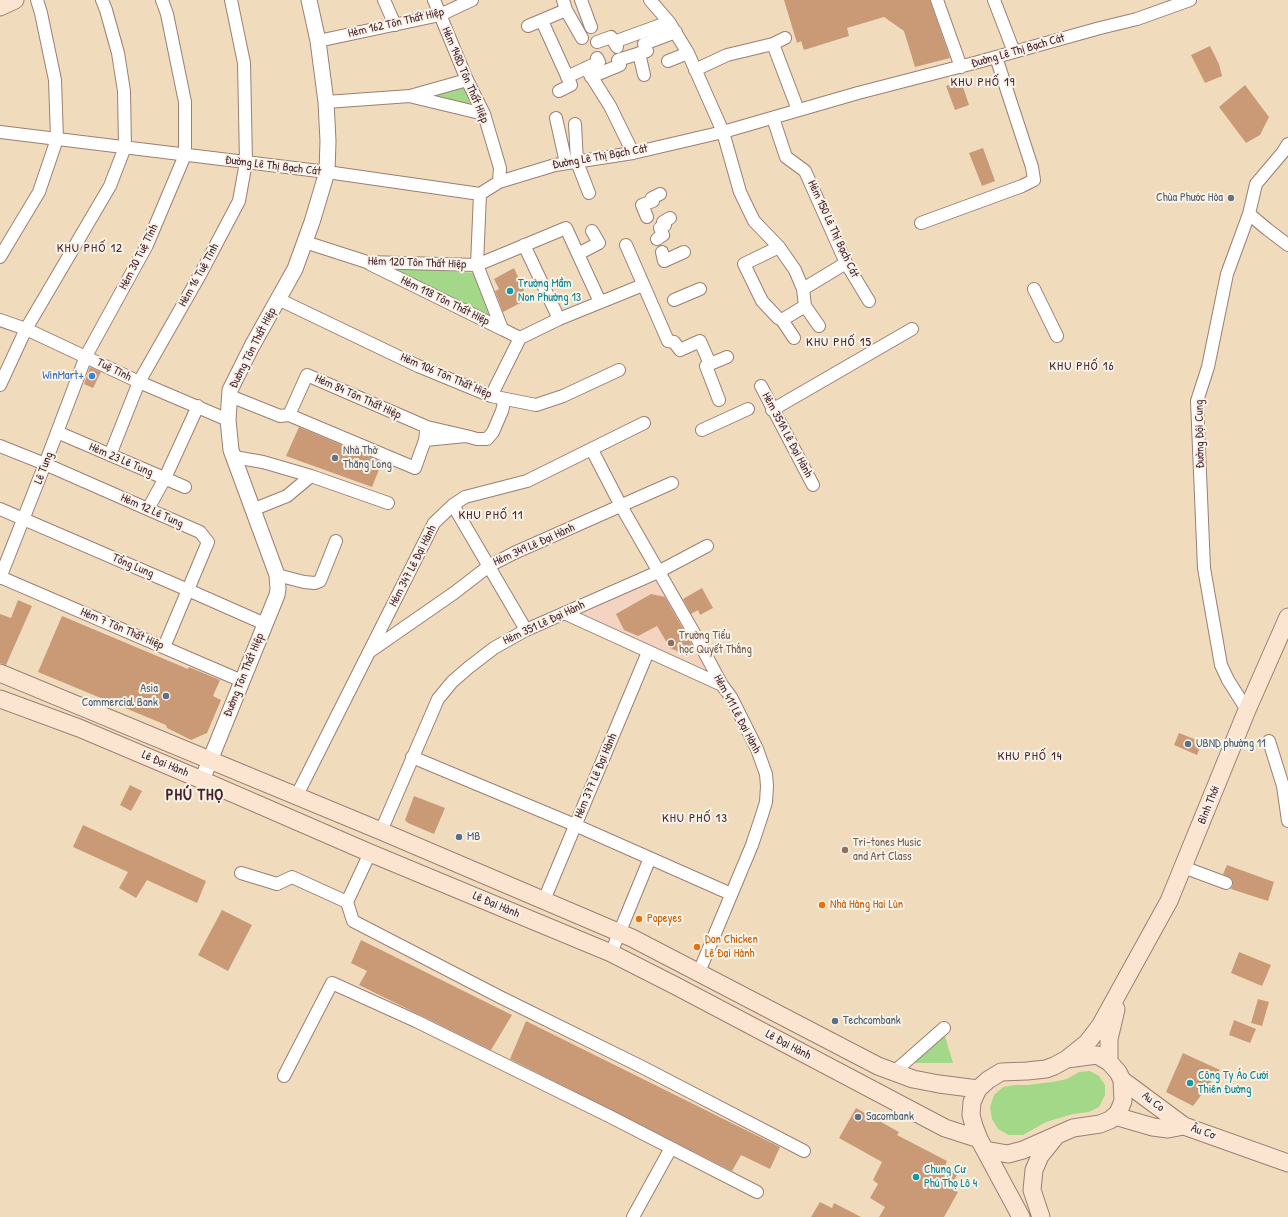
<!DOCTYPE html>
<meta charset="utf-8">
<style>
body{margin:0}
canvas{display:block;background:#f0dcbc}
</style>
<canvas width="1288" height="1217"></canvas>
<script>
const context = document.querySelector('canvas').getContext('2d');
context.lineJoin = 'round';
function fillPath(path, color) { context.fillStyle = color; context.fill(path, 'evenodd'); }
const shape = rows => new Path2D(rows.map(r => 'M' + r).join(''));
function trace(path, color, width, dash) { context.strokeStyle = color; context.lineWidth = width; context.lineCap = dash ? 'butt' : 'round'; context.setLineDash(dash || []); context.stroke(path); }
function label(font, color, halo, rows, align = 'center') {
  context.font = font + ' "Patrick Hand",sans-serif'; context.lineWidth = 4; context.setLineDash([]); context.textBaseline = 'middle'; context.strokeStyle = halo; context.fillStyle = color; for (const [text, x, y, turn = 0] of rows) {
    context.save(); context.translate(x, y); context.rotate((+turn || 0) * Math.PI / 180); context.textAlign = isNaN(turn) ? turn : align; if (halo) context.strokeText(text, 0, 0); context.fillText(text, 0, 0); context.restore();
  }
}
const built = shape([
 [659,579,713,671,578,615]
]);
const green = shape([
 [472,85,481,109,425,97],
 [385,267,476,273,494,320],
 [938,1035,945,1036,953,1063,907,1063],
 [1090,1071,1099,1076,1105,1085,1105,1095,1099,1107,1089,1112,1073,1114,1046,1122,1023,1135,1009,1135,998,1129,992,1119,990,1107,994,1095,1003,1087,1015,1085,1027,1085,1052,1082,1067,1079,1079,1072]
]);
const building = shape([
 [784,0,930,0,950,58,915,67,904,31,884,17,847,28,849,36,804,50,801,41,797,43],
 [1210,46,1219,64,1222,76,1205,83,1191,55],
 [961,81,969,105,955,110,946,86],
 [1245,85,1269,117,1260,135,1246,143,1219,107],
 [983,148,995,181,982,186,969,153],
 [514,268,528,299,503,312,495,291,499,289,494,279],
 [90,367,101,372,93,388,84,384],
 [299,427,382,462,372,487,286,456],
 [702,588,713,608,700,615,698,610,691,614,683,599],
 [651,594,665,597,692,645,679,652,670,648,657,626,638,636,624,630,616,614],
 [18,600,32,606,6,665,0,663,0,614,11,618],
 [62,616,188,669,189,667,220,680,213,696,221,700,207,733,191,740,167,728,166,725,38,672],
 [1179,733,1202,742,1197,755,1174,745],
 [130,785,142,791,131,811,120,805],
 [414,796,445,808,434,834,408,823,405,820],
 [83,825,206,881,197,903,147,880,136,898,119,888,128,872,73,847],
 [1227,865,1274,882,1268,901,1231,889,1233,885,1232,879,1223,874],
 [222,910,252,925,228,971,198,955],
 [361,940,512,1015,491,1050,359,985,367,971,351,963],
 [1239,952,1271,965,1262,986,1231,973],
 [1258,999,1269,1002,1262,1026,1251,1023],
 [1234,1020,1256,1029,1250,1043,1229,1035],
 [526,1021,780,1147,770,1169,741,1155,732,1171,510,1059],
 [1183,1053,1220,1070,1193,1106,1166,1092],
 [856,1108,899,1132,897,1135,947,1161,945,1166,958,1173,950,1188,958,1192,944,1217,879,1217,885,1207,870,1198,878,1184,873,1180,882,1162,839,1138],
 [820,1202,832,1208,834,1203,861,1217,811,1217]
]);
const minor = shape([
 [384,0,395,25],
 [434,0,467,80,484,114,500,168,499,182],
 [581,0,591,27],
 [650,0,669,22,688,53,723,132,740,192,754,221,779,247,795,270,803,289,805,306,819,326],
 [937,0,961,67],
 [994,0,1014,52],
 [566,10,582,38],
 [542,21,571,85,559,91],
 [528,26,566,10,563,0],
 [318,41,440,15,472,0],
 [597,42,611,37,617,47],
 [614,42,669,22],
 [773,44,798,110],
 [639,53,644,75],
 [668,61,688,53],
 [586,68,610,106,633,153],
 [695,70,727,55,773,44,785,38],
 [567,77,599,62,597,58],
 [591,77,620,65,618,60,647,51,644,44,676,32],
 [413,97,484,114],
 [326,102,410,96,467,80],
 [556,118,566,163],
 [773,118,786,157,805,171,846,263,869,301],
 [575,124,577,162,589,193],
 [0,132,327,172,480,194,499,182,555,165,633,153,723,132,858,93,978,62,1100,28,1137,19,1190,0],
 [480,194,477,265,502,329,520,338],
 [1249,214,1267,229,1288,245],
 [647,217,642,205,653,201,652,198,660,194],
 [921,223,1022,186,1034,180,1032,167,996,57],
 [657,239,663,235,660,228,665,225,663,222,670,218],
 [305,242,367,262,477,265,566,228,600,302],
 [524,245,559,319],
 [626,245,668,341,674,342,680,350,700,341,710,364,706,366,719,400],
 [779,247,744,264,762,301,778,318,782,320],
 [662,252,664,261,684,252],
 [578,254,599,243,592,231],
 [0,257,39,192,57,139,55,80,41,13,37,0],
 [370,264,502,329],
 [803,289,846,263],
 [1034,289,1057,336],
 [278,299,418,366,491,396,536,405,563,396,619,370],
 [674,300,700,289],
 [0,320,26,329,139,382,228,420],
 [520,338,559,319,643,285],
 [794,338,782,320,805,306],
 [710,364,727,357],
 [0,385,26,329,110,186,125,147,124,91,118,53,106,10,102,0],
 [761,386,813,485],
 [230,396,280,416,289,415,415,468,425,440,426,432],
 [491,396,520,338],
 [772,410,912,329],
 [289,415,307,375,427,427,466,436,425,440],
 [702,430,748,409],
 [57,432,185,487],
 [466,436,477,439,487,439,493,432,502,411,505,399],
 [0,446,45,464,200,532,208,542,164,647],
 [592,450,621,506,694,633,722,685,731,697,757,749,766,774,767,786,766,802,762,815,752,845,699,972],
 [110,455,139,382,201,273,239,201,246,162,244,63,231,0],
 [234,457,263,462,311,476,388,503],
 [453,505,526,630],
 [0,509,188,590,265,624],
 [148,509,165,478,198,406],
 [252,510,287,496,311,476],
 [277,575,304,582,315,583,320,581,336,541],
 [0,577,242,681],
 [0,578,45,464,86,356,147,245,185,155,185,102,167,14,162,0],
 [564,613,722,685],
 [369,652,454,593,489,566,514,553,672,483],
 [1247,710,1228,680,1221,665,1204,568,1197,401,1208,367,1227,274,1249,214,1256,184,1283,152,1288,144],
 [1269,741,1283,786,1288,821],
 [412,757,575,825,731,894],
 [296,797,434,523,453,505,465,497,527,481,644,423],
 [381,831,438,699,452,682,468,668,494,648,526,630,658,572,707,546],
 [370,853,347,902,353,921,500,997,642,1067,804,1151],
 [1183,867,1226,883],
 [241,873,277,884,292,877,347,902],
 [544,900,648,652],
 [611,953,650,858],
 [894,1072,944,1028],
 [284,1076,332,983,416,1021,609,1116,757,1192],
 [633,1217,671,1148]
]);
const tertiary = shape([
 [202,780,277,595,278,589,277,575,231,450,228,420,230,390,252,346,295,269,312,222,327,172,328,141,326,102,318,41,309,0]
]);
const secondary = shape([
 [0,7,15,0],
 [0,673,381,831,632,938,878,1066,913,1079,939,1084,978,1089],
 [0,699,79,728,202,780,370,853,611,953,676,986,945,1128,979,1139],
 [1067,1059,1087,1043,1100,1026,1169,901,1247,710,1288,617],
 [1109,1062,1109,1039,1116,1009],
 [1122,1080,1184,1126,1288,1163],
 [1115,1116,1153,1127,1168,1129,1184,1126],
 [985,1150,1008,1154,1023,1150,1073,1128,1100,1124,1110,1120,1118,1113,1123,1101,1122,1080,1118,1072,1109,1062,1097,1055,1067,1059,1054,1066,1046,1069,1027,1071,1001,1072,988,1080,978,1089,972,1102,971,1115,974,1126,979,1139,1021,1217],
 [1041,1217,1032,1190,1034,1170,1040,1156,1056,1136]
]);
const markers = [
 [1231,198,4,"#6b7280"],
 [510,291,4,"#0f9aa8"],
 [92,376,4,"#3f7fe0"],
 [335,458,4,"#6b7280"],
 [671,643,4,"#8d6e63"],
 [166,696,4,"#5c6f8a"],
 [1188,744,4,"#5c6f8a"],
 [459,837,4,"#5c6f8a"],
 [845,850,4,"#8d6e63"],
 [822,905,4,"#e8710a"],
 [639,919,4,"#e8710a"],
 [697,947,4,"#e8710a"],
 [835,1021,4,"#5c6f8a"],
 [1190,1083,4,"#0f9aa8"],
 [858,1117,4,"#5c6f8a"],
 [916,1177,4,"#0f9aa8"]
];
const streetNames = [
 ["Hẻm 162 Tôn Thất Hiệp",396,23,-13],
 ["Đường Lê Thị Bạch Cát",1018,51,-16],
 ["Hẻm 148D Tôn Thất Hiệp",465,75,67],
 ["Đường Lê Thị Bạch Cát",600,157,-10],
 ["Đường Lê Thị Bạch Cát",273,166,7],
 ["Hẻm 150 Lê Thị Bạch Cát",833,229,65],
 ["Hẻm 30 Tuệ Tĩnh",139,257,-63],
 ["Hẻm 120 Tôn Thất Hiệp",417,263,2],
 ["Hẻm 16 Tuệ Tĩnh",199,275,-61],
 ["Hẻm 118 Tôn Thất Hiệp",445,301,26],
 ["Đường Tôn Thất Hiệp",253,348,-63],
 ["Tuệ Tĩnh",114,370,26],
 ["Hẻm 106 Tôn Thất Hiệp",446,376,23],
 ["Hẻm 84 Tôn Thất Hiệp",358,397,24],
 ["Đường Đội Cung",1200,434,-91],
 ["Hẻm 351A Lê Đại Hành",787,435,62],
 ["Hẻm 23 Lê Tung",121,460,23],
 ["Lê Tung",44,468,-69],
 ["Hẻm 12 Lê Tung",152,511,24],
 ["Hẻm 349 Lê Đại Hành",534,545,-24],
 ["Tổng Lung",133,566,23],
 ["Hẻm 347 Lê Đại Hành",413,566,-63],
 ["Hẻm 351 Lê Đại Hành",544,623,-25],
 ["Hẻm 7 Tôn Thất Hiệp",122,629,23],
 ["Đường Tôn Thất Hiệp",244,675,-68],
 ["Hẻm 411 Lê Đại Hành",737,714,62],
 ["Lê Đại Hành",165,764,23],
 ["Hẻm 377 Lê Đại Hành",596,776,-67],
 ["Bình Thới",1209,805,-68],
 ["Lê Đại Hành",496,905,23],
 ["Lê Đại Hành",788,1045,28],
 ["Au Co",1153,1102,37],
 ["Âu Cơ",1203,1132,19]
];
const worshipNames = [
 ["Chùa Phước Hòa",1223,198],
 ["Nhà Thờ",343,451,"left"],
 ["Thăng Long",343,465,"left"]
];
const cultureNames = [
 ["Trường Mầm",518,284],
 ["Non Phường 13",518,298],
 ["Công Ty Áo Cưới",1198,1076],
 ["Thiên Đường",1198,1090],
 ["Chung Cư",924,1170],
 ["Phú Thọ Lô 4",924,1184]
];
const shopNames = [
 ["WinMart+",84,376]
];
const educationNames = [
 ["Trường Tiểu",679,636],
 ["học Quyết Thắng",679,650],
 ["Tri-tones Music",853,843],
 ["and Art Class",853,857]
];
const serviceNames = [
 ["Asia",158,689,"right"],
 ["Commercial Bank",158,703,"right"],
 ["UBND phường 11",1196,744],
 ["MB",467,837],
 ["Techcombank",843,1021],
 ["Sacombank",866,1117]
];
const foodNames = [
 ["Nhà Hàng Hai Lùn",830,905],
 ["Popeyes",647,919],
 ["Don Chicken",705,940],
 ["Lê Đại Hành",705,954]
];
const neighbourhoodNames = [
 ["KHU PHỐ 19",983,83],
 ["KHU PHỐ 12",90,249],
 ["KHU PHỐ 15",839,343],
 ["KHU PHỐ 16",1082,367],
 ["KHU PHỐ 11",491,516],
 ["KHU PHỐ 14",1030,757],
 ["KHU PHỐ 13",695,819]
];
const districtNames = [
 ["PHÚ THỌ",195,796]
];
fillPath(built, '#f5d3c1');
fillPath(green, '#a3d888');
fillPath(building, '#ca9a77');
trace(minor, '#9d7e74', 14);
trace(tertiary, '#9d7e74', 17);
trace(secondary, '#9d7e74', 19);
trace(minor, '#fff', 12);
trace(tertiary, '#fff', 15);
trace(secondary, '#fce5d0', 17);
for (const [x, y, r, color] of markers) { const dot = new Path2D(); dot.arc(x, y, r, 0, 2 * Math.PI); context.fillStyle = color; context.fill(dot); trace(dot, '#f7f3e8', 1.5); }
label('12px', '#4a1f2b', '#f7f3e8', streetNames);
label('12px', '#5b616d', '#f7f3e8', worshipNames, 'right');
label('12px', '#0d838f', '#f7f3e8', cultureNames, 'left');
label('12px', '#366cbe', '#f7f3e8', shopNames, 'right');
label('12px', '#785e54', '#f7f3e8', educationNames, 'left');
label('12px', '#4e5e75', '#f7f3e8', serviceNames, 'left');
label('12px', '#c56008', '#f7f3e8', foodNames, 'left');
context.letterSpacing = '1px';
label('13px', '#4a1f2b', '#f7f3e8', neighbourhoodNames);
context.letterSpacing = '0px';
context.letterSpacing = '1px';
label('bold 16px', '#4a1f2b', '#f7f3e8', districtNames);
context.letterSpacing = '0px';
</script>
